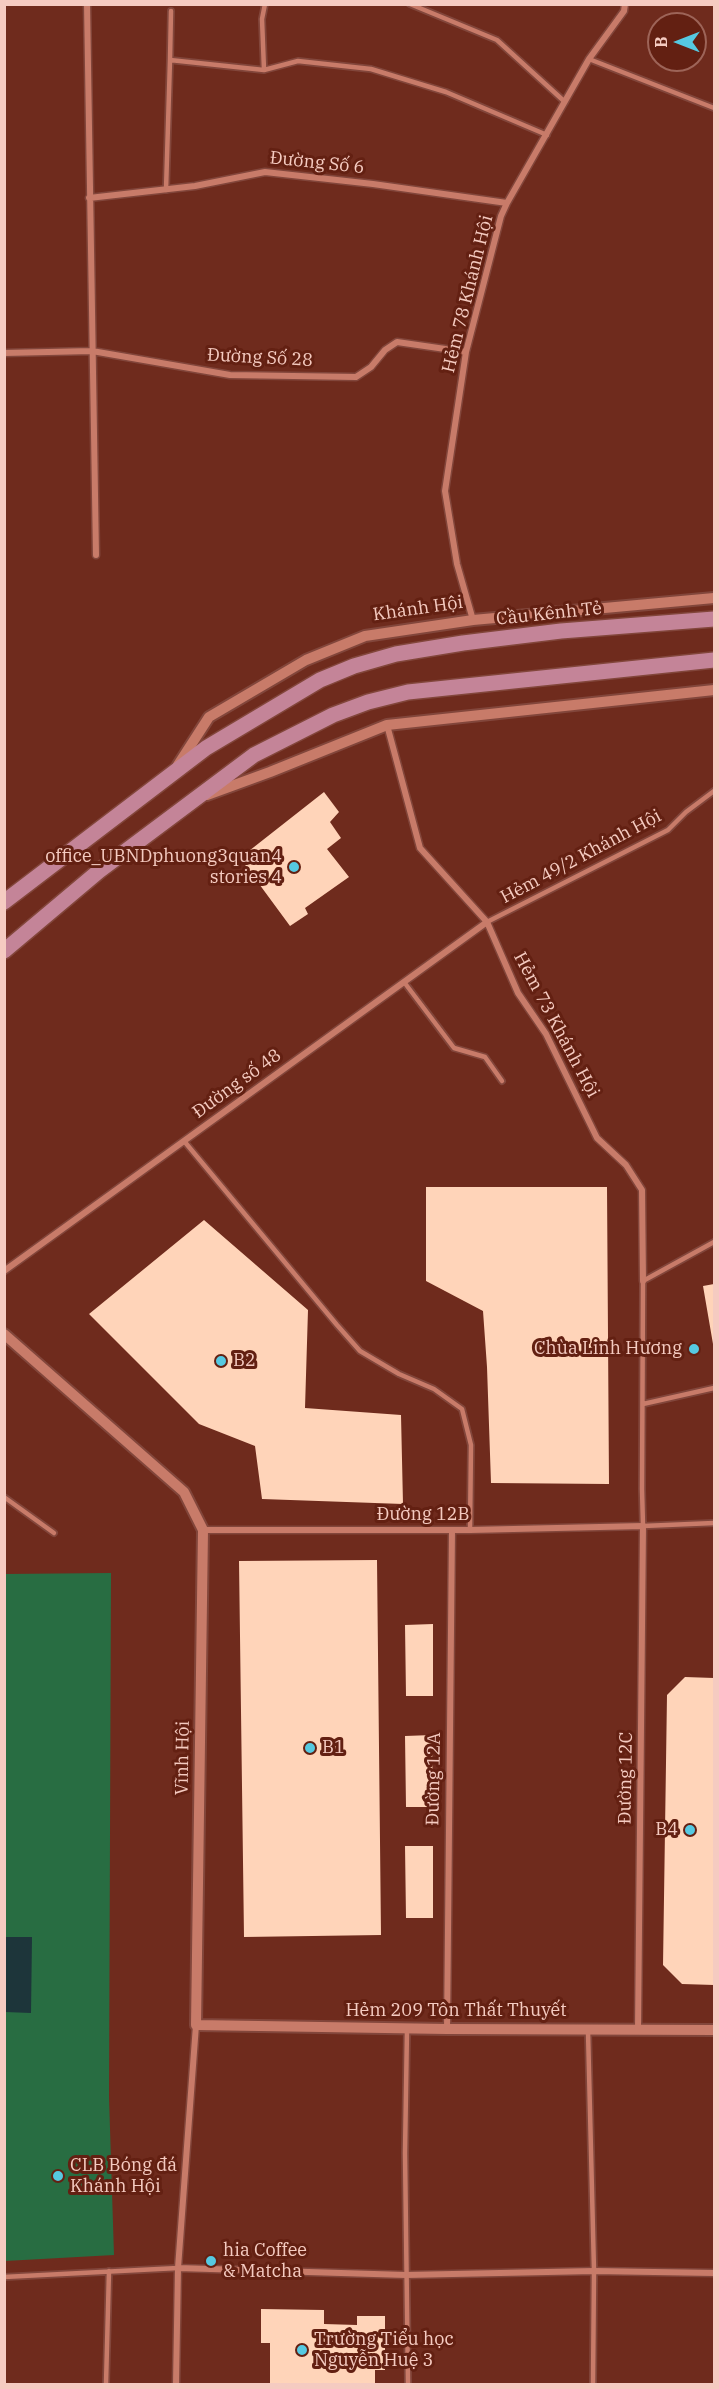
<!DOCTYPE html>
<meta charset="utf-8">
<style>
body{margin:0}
#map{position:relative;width:719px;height:2389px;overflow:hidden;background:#6f2b1d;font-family:"IBM Plex Serif",serif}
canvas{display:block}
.frame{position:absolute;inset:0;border:6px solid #f5cbc1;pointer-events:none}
.north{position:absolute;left:647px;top:12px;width:60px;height:60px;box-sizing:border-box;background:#632012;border:2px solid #9d6458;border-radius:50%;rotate:270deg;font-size:16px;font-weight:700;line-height:24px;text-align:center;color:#f5cbc1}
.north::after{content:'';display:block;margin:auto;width:21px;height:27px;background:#56c9e1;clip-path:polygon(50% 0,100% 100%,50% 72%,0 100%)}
</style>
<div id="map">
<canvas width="719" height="2389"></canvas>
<div class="frame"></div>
<div class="north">B</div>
</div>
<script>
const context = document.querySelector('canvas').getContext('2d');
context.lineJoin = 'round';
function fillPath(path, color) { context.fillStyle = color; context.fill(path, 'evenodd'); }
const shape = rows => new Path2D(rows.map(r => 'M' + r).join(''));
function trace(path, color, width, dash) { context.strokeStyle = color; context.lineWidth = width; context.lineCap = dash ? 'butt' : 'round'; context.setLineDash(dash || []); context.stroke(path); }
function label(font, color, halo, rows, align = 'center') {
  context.font = font + ' "IBM Plex Serif",serif'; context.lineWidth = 6; context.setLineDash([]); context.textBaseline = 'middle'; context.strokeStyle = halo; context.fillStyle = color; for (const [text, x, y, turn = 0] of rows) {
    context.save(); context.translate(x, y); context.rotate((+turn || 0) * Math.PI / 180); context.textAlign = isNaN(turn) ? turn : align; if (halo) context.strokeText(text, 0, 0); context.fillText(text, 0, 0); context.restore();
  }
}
const green = shape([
 [111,1573,109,2097,114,2255,5,2261,5,1574]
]);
const water = shape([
 [5,1937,32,1937,31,2013,5,2012]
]);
const building = shape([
 [324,792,339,812,330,822,341,838,327,849,349,877,305,908,308,914,290,926,240,858],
 [426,1187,607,1187,609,1484,491,1483,487,1367,483,1311,426,1281],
 [204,1220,308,1310,305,1408,401,1415,403,1504,262,1499,255,1446,199,1424,89,1314],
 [714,1284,714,1344,713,1344,703,1286],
 [377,1560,381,1935,244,1937,239,1561],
 [433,1624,433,1696,406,1696,405,1625],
 [685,1677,714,1678,714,1985,682,1984,663,1965,667,1695],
 [432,1735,433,1807,406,1807,405,1736],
 [405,1846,433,1846,433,1918,406,1918],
 [261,2309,324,2310,324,2324,357,2325,357,2316,385,2316,385,2370,375,2370,375,2384,270,2384,270,2343,261,2343]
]);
const service = shape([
 [265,4,262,19,264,70,298,61,371,69,446,92,547,135],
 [410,4,497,40,565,102],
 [171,11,170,60,264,70],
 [589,59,714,108],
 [166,190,170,60],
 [487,922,668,830,686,812,714,791],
 [404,982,454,1048,485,1057,502,1081],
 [184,1141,337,1325,360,1351,399,1374,434,1389,462,1409,471,1445,470,1530],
 [714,1242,643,1281,642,1489,643,1526,714,1523],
 [643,1404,714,1388],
 [4,1497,54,1533],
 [407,2029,405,2153,408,2384],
 [588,2031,594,2271,593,2384],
 [4,2277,178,2268],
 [106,2384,109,2271]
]);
const minor = shape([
 [87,4,96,555],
 [89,198,195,186,265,172,373,184,507,203],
 [4,353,92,351,230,375,356,377,371,367,385,350,397,342,466,352],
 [473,620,457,564,445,491,466,352,501,216,507,203,589,59,624,11,625,4],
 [387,725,420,848,487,922,518,993,546,1034,597,1138,626,1165,642,1190,643,1281],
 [4,1271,487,922],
 [203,1530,470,1530,643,1526,638,2029],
 [447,2029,452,1530],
 [178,2268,406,2275,594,2271,714,2273],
 [176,2384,178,2268,196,2025]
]);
const tertiary = shape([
 [178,765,209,717,306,660,365,636,473,620,714,598],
 [207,795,270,772,387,725,714,690],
 [4,1334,184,1492,203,1530,196,2025,447,2029,714,2030]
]);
const primary = shape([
 [4,902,206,748,320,680,354,666,396,654,463,643,561,631,714,619],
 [4,951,99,871,254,755,333,715,368,702,408,692,714,660]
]);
const markers = [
 [294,867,6,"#56c9e1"],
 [694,1349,6,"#56c9e1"],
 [221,1361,6,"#56c9e1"],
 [310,1748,6,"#56c9e1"],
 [690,1830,6,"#56c9e1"],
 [58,2176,6,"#56c9e1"],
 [211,2261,6,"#56c9e1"],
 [302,2350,6,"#56c9e1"]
];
const streetNames = [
 ["Đường Số 6",317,163,6],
 ["Hẻm 78 Khánh Hội",468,294,-76],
 ["Đường Số 28",260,358,3],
 ["Khánh Hội",418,609,-8],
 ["Cầu Kênh Tẻ",549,614,-6],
 ["Hẻm 49/2 Khánh Hội",581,857,-28],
 ["Hẻm 73 Khánh Hội",556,1025,62],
 ["Đường số 48",237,1084,-36],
 ["Đường 12B",423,1515],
 ["Vĩnh Hội",183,1758,-89],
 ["Đường 12C",626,1778,-89],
 ["Đường 12A",434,1779,-89],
 ["Hẻm 209 Tôn Thất Thuyết",456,2011]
];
const poiNames = [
 ["office_UBNDphuong3quan4",282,857,"right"],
 ["stories 4",282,878,"right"],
 ["Chùa Linh Hương",682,1349,"right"],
 ["B2",233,1361],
 ["B1",322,1748],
 ["B4",678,1830,"right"],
 ["CLB Bóng đá",70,2166],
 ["Khánh Hội",70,2187],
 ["hia Coffee",223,2251],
 ["& Matcha",223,2272],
 ["Trường Tiểu học",314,2340],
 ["Nguyễn Huệ 3",314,2361]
];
fillPath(green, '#286d42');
fillPath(water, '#1d353a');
fillPath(building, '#ffd4b9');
trace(service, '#82463b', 8);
trace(minor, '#82463b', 9);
trace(tertiary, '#82463b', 14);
trace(primary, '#82463b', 18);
trace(service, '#c87b69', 4.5);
trace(minor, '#c87b69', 6);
trace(tertiary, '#c87b69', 10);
trace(primary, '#c48498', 15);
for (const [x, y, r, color] of markers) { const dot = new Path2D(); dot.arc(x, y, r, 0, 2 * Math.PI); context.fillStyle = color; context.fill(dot); trace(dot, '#632012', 2); }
label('18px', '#f5cbc1', '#632012', streetNames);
label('18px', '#f5cbc1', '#632012', poiNames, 'left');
</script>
